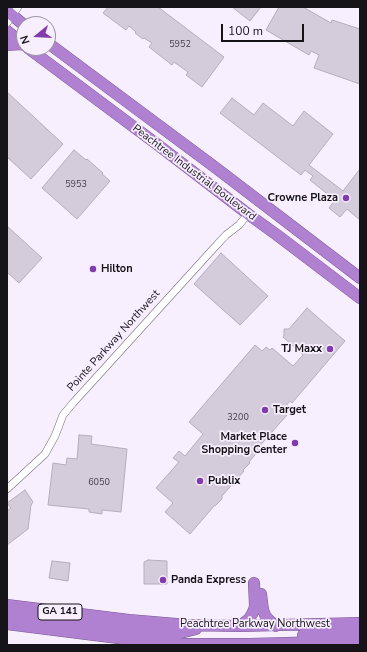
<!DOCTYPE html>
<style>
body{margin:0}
#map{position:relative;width:367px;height:652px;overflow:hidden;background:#f7eefe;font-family:"Nunito Sans",sans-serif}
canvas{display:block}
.frame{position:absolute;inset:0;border:8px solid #161319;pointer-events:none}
.north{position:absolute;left:16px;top:16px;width:40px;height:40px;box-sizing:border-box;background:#f7eefe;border:1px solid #9d96a2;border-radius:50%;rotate:252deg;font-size:11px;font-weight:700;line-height:16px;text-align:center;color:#161319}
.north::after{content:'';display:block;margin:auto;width:14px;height:18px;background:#823bad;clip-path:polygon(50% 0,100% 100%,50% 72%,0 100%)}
.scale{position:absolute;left:221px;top:24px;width:83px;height:18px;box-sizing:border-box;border:2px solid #161319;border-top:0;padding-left:5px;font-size:12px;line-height:14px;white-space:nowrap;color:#161319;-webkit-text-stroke:3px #f7eefe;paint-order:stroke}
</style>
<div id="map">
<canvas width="367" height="652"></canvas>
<div class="frame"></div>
<div class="north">N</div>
<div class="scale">100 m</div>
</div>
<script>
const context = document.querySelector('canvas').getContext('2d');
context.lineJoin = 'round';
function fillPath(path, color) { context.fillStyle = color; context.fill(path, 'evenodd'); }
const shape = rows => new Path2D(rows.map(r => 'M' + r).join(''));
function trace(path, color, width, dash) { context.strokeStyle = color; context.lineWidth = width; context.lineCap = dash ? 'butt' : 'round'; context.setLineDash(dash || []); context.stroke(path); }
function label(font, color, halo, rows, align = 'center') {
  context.font = font + ' "Nunito Sans",sans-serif'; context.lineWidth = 3.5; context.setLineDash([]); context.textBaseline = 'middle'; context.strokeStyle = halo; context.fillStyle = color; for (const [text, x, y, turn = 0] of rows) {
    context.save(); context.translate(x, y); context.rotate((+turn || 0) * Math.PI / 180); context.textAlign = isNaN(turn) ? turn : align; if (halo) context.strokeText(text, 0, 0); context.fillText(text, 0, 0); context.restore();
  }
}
const building = shape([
 [108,7,158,7,224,57,202,87,186,75,188,72,174,62,172,65,149,47,152,43,144,38,143,39,135,33,136,32,129,26,126,30,103,13,108,7],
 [232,7,261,7,250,21,232,7],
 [279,7,303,7,331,23,332,20,360,29,360,84,314,68,319,55,311,51,309,55,266,30,279,7],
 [7,92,63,144,31,179,7,157,7,92],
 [232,98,254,115,263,103,293,126,304,111,333,134,309,165,343,191,360,169,360,220,347,209,340,217,329,208,335,200,310,180,313,176,305,170,301,175,220,113,232,98],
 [74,150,86,160,87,159,103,173,102,174,110,181,77,219,42,188,74,150],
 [7,226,42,258,19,283,7,272,7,226],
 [221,253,268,296,240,325,194,284,221,253],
 [307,308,345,341,292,403,290,401,282,411,287,415,257,449,259,450,249,462,250,463,243,470,244,471,222,496,222,499,216,505,214,506,190,534,165,512,173,503,156,488,179,462,173,458,179,451,185,456,203,434,189,422,255,345,262,351,266,347,270,350,272,348,293,366,303,355,283,337,284,335,284,329,289,329,307,308],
 [79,435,92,436,91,444,127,449,121,512,102,510,102,514,89,512,89,509,48,505,53,463,66,465,67,458,77,459,79,435],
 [25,490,33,502,31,505,28,529,7,545,7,511,11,508,7,503,25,490],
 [148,560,167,561,167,584,144,584,144,562,148,560],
 [52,561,70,563,68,581,49,578,52,561]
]);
const minor = shape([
 [7,23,18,7],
 [7,489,45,454,55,436,63,415,73,403,213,249,226,235,239,225,248,214]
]);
const highway = shape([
 [7,11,24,25],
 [7,31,24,45],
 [48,43,216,168,360,278],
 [7,45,22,44],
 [28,48,158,145,248,214,277,235,360,298],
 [261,594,263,610,266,617,271,622,276,626],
 [7,605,129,620,188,625,240,626,360,623],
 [7,616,96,626,113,627],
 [7,624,126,639,183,644,250,644,360,641],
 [240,626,249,619,252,614,254,610,255,606,254,583],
 [113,629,171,634,184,632,196,629],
 [303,635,360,633]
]);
const markers = [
 [346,198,4,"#823bad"],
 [93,269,4,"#823bad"],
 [330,349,4,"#823bad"],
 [265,410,4,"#823bad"],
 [295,443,4,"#823bad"],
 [200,481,4,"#823bad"],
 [163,580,4,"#823bad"]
];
const numberNames = [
 ["5952",180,45],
 ["5953",76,185],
 ["3200",238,418],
 ["6050",99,483]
];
const shields = [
 [60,612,44]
];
const shieldNames = [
 ["GA 141",60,612]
];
const streetNames = [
 ["Peachtree Industrial Boulevard",194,173,37],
 ["Pointe Parkway Northwest",114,341,-48],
 ["Peachtree Parkway Northwest",255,624]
];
const poiNames = [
 ["Crowne Plaza",338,198,"right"],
 ["Hilton",101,269],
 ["TJ Maxx",322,349,"right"],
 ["Target",273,410],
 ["Market Place",287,437,"right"],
 ["Shopping Center",287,450,"right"],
 ["Publix",208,481],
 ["Panda Express",171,580]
];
fillPath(building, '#d4ccdb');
trace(building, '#b5adbc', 1);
trace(minor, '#746c7a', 8);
trace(highway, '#7a5a91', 12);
trace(minor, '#fff', 7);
trace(highway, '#b081d1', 11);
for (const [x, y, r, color] of markers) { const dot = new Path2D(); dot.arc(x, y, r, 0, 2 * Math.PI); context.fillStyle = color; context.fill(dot); trace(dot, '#f7eefe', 1.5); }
label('9px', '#46414a', null, numberNames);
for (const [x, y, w] of shields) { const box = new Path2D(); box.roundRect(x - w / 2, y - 8, w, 16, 3); context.fillStyle = '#f7eefe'; context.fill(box); trace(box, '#161319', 1); }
label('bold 10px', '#161319', null, shieldNames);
label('11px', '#161319', '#f7eefe', streetNames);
label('bold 11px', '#161319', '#f7eefe', poiNames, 'left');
</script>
